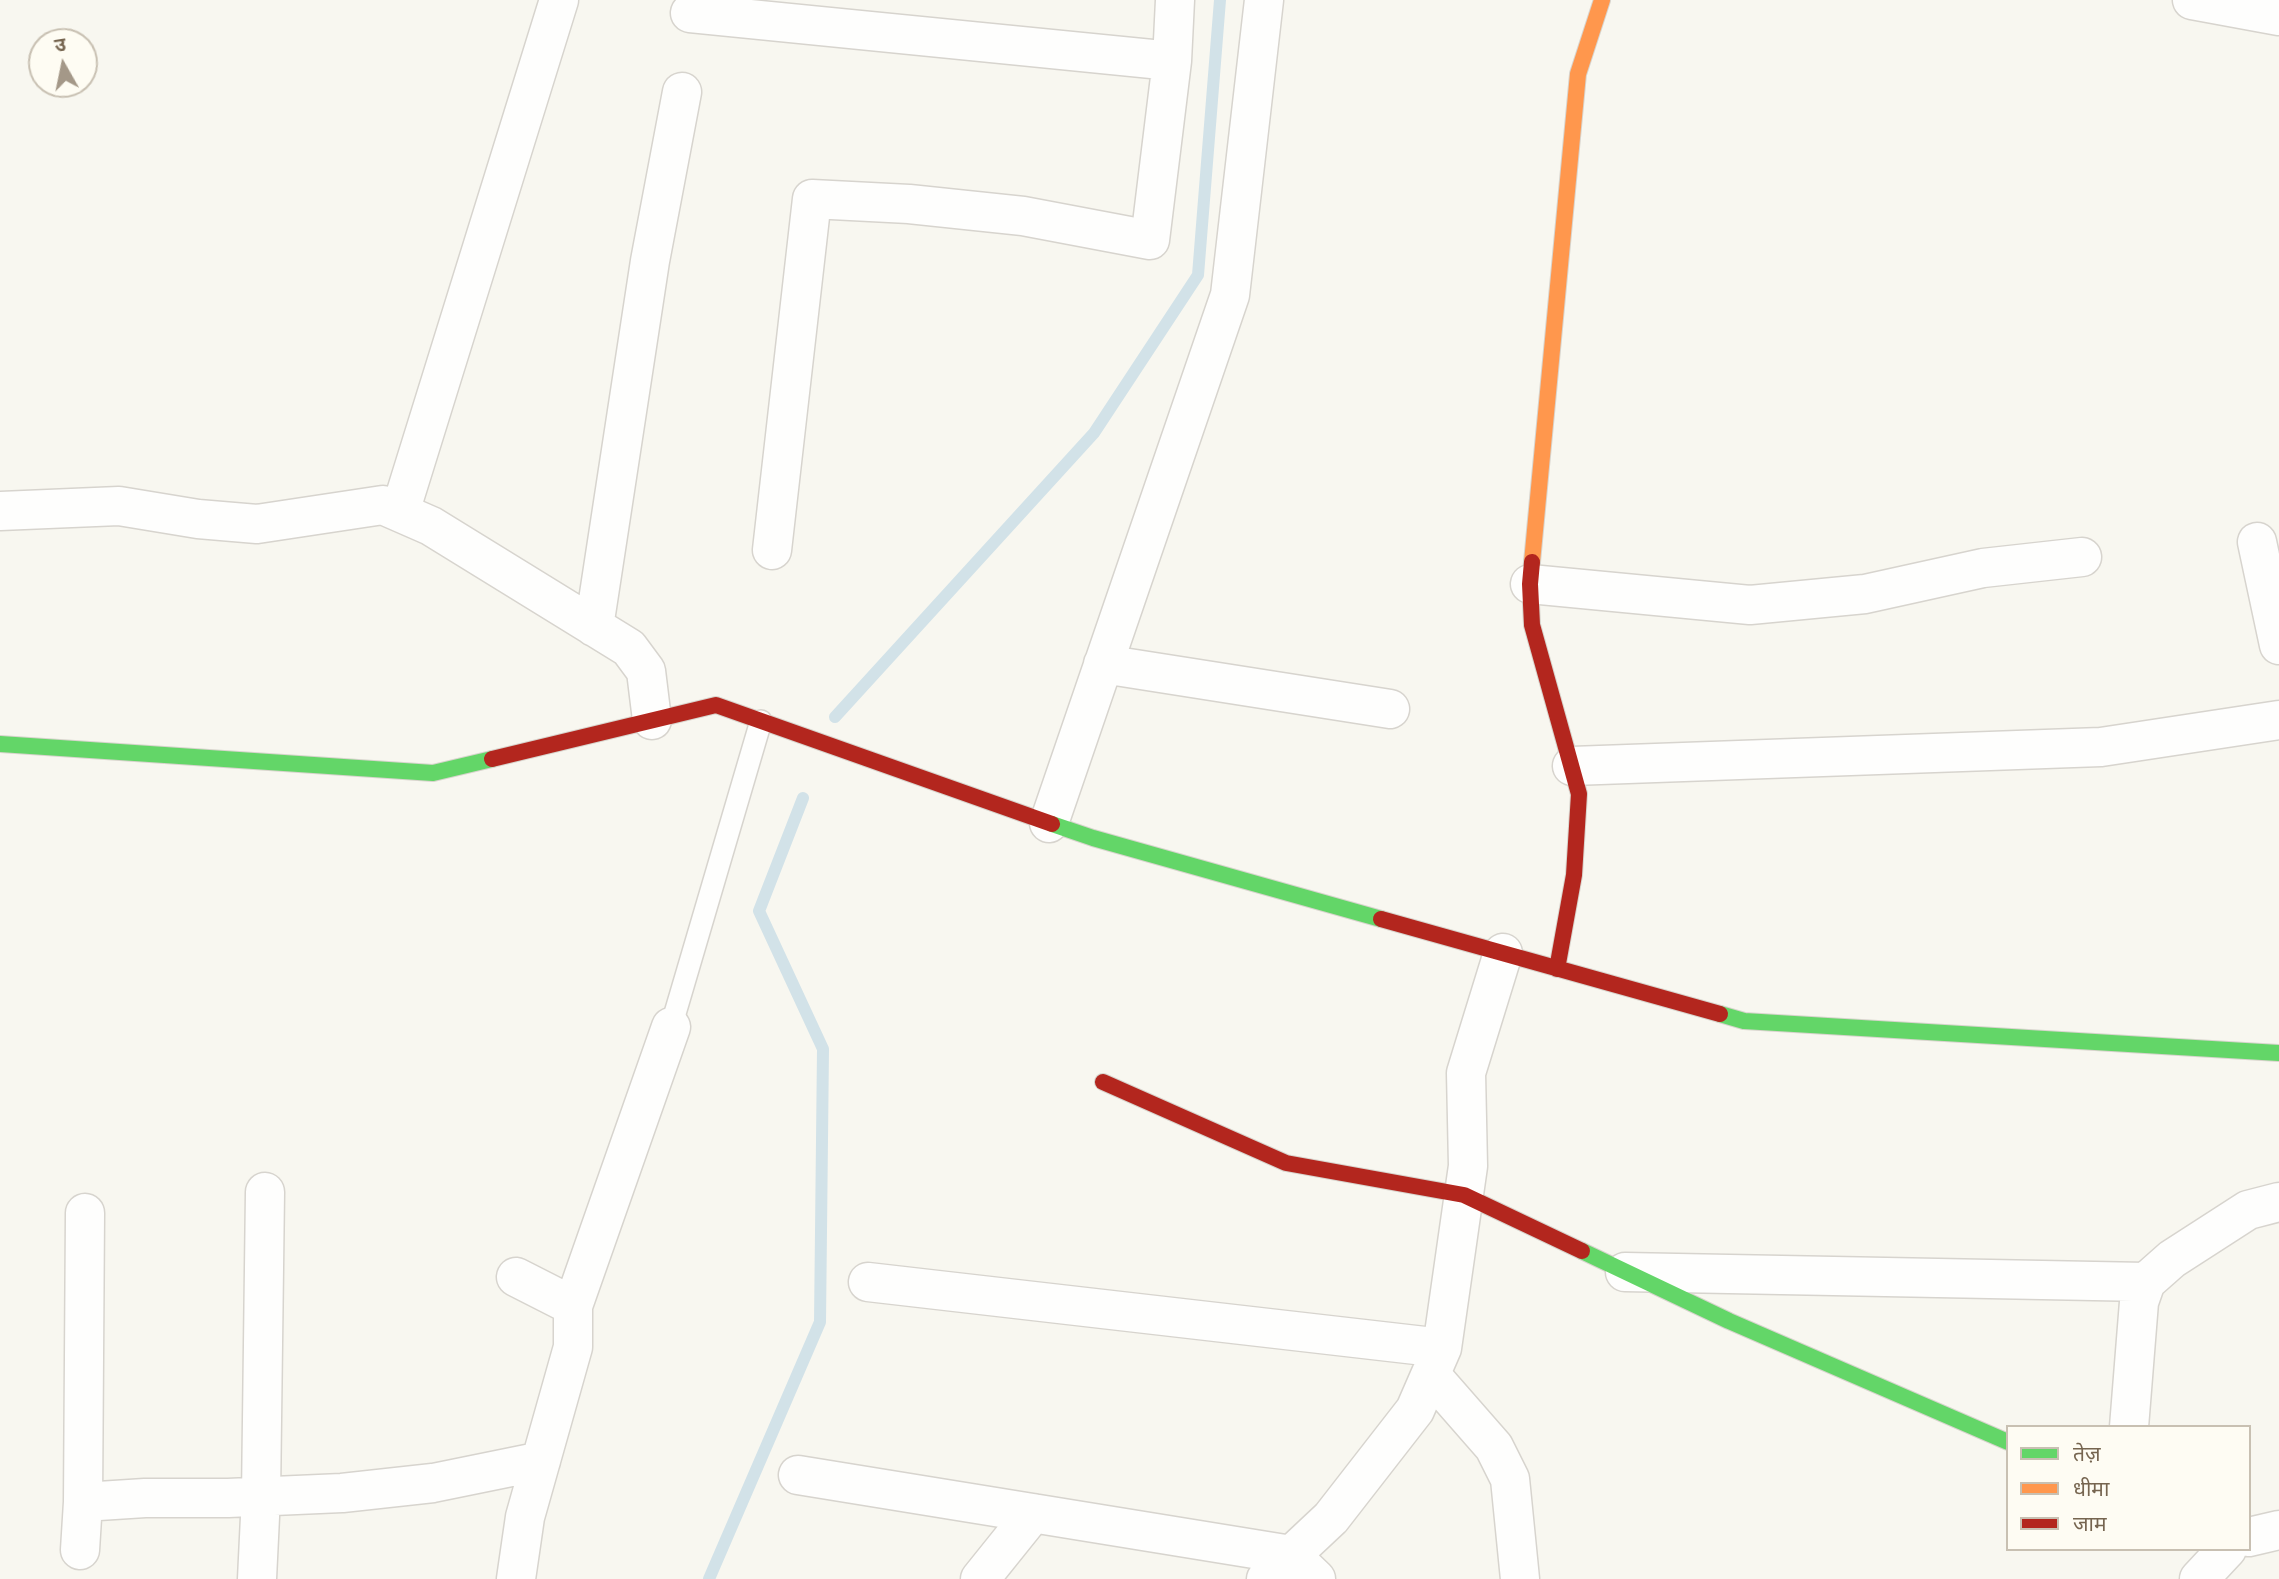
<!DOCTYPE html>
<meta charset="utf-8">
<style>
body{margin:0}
#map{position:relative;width:2279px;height:1579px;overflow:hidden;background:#f8f7f0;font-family:"Titillium Web","Noto Sans Devanagari",sans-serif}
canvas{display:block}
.legend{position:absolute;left:2006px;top:1425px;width:245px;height:126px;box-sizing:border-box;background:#fefcf3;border:2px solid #c8c0b2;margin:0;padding:9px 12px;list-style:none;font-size:21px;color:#766550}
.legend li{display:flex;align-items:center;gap:14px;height:35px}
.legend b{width:35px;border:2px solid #c8c0b2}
.north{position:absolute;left:28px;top:28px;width:70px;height:70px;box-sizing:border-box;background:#fefcf3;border:2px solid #c8c0b2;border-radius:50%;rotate:351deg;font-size:19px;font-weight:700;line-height:28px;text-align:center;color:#766550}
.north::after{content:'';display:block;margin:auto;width:24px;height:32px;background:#a49888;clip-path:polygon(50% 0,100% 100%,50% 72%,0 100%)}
</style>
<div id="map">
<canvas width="2279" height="1579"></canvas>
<ul class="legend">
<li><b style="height:9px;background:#63d668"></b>तेज़</li>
<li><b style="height:9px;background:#ff974d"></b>धीमा</li>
<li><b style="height:9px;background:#b3261e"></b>जाम</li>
</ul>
<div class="north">उ</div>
</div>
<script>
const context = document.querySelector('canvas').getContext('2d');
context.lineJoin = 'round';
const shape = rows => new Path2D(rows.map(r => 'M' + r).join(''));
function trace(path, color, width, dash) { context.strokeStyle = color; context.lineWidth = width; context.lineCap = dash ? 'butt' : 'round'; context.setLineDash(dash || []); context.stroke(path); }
const stream = shape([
 [835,717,1094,433,1198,275,1220,0],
 [709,1579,820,1322,823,1049,759,911,803,798]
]);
const lane = shape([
 [671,1027,761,721]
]);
const street = shape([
 [2192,0,2279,16],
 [690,13,1172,61],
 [0,511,119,506,198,519,257,524,383,505,431,526,629,648,646,671,652,720],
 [400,512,559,0],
 [2257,542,2279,645],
 [772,550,812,199,909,204,1023,216,1150,240,1172,61,1175,0],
 [1530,584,1750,605,1865,594,1983,568,2082,557],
 [594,627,650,261,682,92],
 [1103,664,1390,709],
 [1572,766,2101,747,2279,720],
 [1049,823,1230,295,1264,0],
 [1625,1272,2146,1282],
 [868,1282,1442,1348],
 [573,1306,671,1027],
 [1431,1375,1494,1447,1510,1479,1520,1579],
 [2129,1427,2139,1302,2146,1282,2172,1259,2248,1210,2279,1202],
 [798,1475,1291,1555,1316,1579],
 [83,1502,85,1213],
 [2249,1537,2279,1530],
 [80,1550,83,1502,145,1498,228,1498,342,1493,433,1483,541,1461],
 [257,1579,261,1496,265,1192],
 [516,1579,525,1517,573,1347,573,1306,516,1277],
 [980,1579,1033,1513],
 [1266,1579,1331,1518,1415,1410,1442,1348,1468,1166,1466,1073,1503,953],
 [2199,1579,2227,1549]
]);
const fast = shape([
 [0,744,433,773,492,759],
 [1052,824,1093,838,1381,919],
 [1720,1014,1744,1021,2279,1053],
 [1582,1251,1729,1321,2008,1442]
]);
const slow = shape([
 [1532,562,1578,74,1602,0]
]);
const jam = shape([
 [1532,562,1530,584,1532,625,1579,794,1574,875,1557,969],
 [492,759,716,705,1052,824],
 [1381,919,1720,1014],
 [1103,1082,1286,1163,1464,1195,1582,1251]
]);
trace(stream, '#d2e2e8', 12);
trace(lane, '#d7d4ce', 24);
trace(street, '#d7d4ce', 41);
trace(fast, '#d8d4cd', 18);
trace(slow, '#d8d4cd', 18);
trace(jam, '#d8d4cd', 18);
trace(lane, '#fefefd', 21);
trace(street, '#fefefd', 38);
trace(fast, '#63d668', 16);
trace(slow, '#ff974d', 16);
trace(jam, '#b3261e', 16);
</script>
